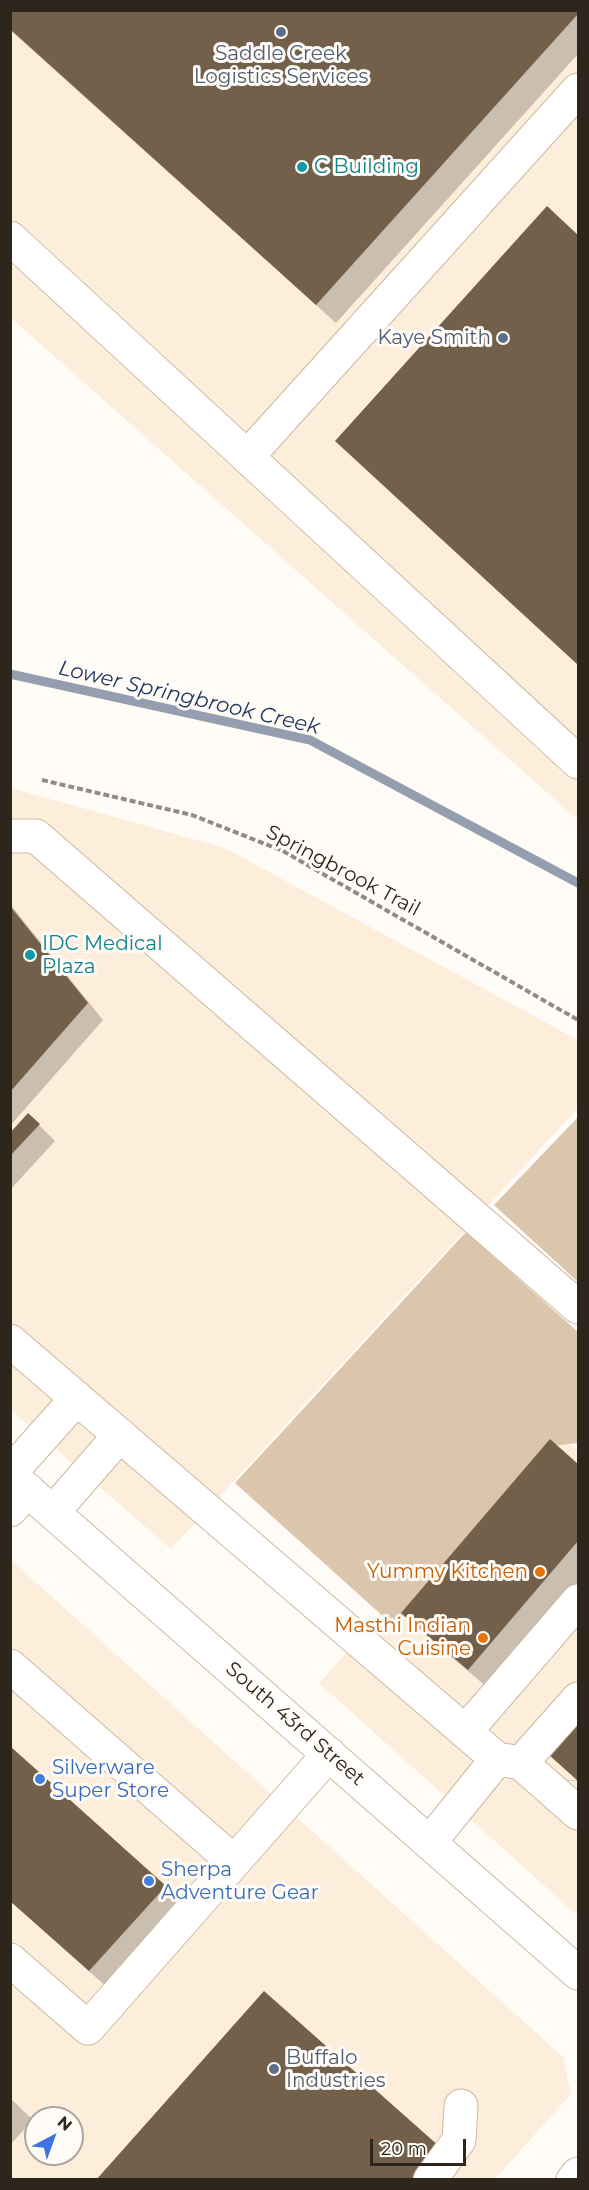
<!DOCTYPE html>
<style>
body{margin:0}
#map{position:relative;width:589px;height:2190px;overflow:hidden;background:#fffbf6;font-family:Montserrat,sans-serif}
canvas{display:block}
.frame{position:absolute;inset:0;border:12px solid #2e261d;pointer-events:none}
.north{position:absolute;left:24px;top:2106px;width:60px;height:60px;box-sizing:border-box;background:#fffbf6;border:2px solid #aba69f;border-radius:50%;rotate:41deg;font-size:16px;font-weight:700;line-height:24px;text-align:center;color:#2e261d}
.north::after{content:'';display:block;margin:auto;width:21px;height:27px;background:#4074e5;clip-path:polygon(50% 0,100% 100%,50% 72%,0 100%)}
.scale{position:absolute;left:370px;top:2139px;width:96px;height:27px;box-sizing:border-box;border:3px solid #2e261d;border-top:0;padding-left:8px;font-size:18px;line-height:21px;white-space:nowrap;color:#2e261d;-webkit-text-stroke:4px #fffbf6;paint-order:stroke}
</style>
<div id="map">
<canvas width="589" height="2190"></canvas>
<div class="frame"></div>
<div class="north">N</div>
<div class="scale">20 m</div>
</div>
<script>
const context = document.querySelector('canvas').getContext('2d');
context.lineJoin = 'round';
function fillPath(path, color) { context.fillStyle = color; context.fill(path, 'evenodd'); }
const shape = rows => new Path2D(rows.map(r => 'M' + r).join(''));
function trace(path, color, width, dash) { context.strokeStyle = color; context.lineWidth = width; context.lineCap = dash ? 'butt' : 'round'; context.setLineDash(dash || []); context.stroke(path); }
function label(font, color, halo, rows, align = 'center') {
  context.font = font + ' Montserrat,sans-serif'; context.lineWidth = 6; context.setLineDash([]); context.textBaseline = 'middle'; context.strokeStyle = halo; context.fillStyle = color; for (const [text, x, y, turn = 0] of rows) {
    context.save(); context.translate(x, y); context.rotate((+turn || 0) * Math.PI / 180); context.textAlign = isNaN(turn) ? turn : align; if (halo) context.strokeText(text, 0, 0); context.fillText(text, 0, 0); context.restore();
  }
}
const built = shape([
 [11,11,578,11,578,820,11,318],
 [11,788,225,848,578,1040,578,1108,171,1549,11,1410],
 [550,1427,578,1451,578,1916,319,1683],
 [10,1559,563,2057,571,2094,495,2179,11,2179],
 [36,2118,72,2118,72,2154,36,2154]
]);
const green = shape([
 [578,1117,578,1282,494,1205],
 [466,1232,578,1332,578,1443,551,1446,395,1627,235,1483]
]);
const shadow = shape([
 [10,10,578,10,578,54,336,323,10,30],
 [547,208,578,237,578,664,349,452],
 [10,904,103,1020,10,1126],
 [39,1125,55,1141,10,1190,10,1135],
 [550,1441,578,1466,578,1582,488,1688,422,1632,403,1613],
 [578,1721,578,1780,555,1760],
 [165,1887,184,1906,109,1989,10,1901],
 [10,2098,33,2120,10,2145]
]);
const stream = shape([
 [10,674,310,740,578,883]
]);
const building = shape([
 [10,10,578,10,578,14,316,305,10,29],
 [547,206,578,235,578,665,335,441],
 [10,906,88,1003,10,1092],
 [28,1113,40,1124,10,1156,10,1133],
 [550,1439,578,1464,578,1541,468,1670,401,1613],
 [578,1719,578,1781,548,1754],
 [10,1746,166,1886,89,1971,10,1901],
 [264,1991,440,2147,411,2180,96,2180]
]);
const minorTunnel = shape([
 [578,1781,578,1780]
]);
const path = shape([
 [42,780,192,815,283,851,578,1020]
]);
const minor = shape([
 [10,238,578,762],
 [247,457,578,90],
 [10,836,36,836,578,1307],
 [10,1341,497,1759,521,1763,578,1813],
 [10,1473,77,1398],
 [10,1510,28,1490],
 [53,1512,120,1435],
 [10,1666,234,1862],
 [465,1732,578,1601],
 [521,1763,578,1699],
 [430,1842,497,1759],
 [10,1960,88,2028,329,1754],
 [430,2180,459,2140,461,2106],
 [573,2180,578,2174]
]);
const major = shape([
 [10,1475,578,1973]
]);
const markers = [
 [281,32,6,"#5c6f8a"],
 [302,167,6,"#0f9aa8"],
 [503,338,6,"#5c6f8a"],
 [30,955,6,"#0f9aa8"],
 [540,1572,6,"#e8710a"],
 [483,1638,6,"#e8710a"],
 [40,1779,6,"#3f7fe0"],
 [149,1881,6,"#3f7fe0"],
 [274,2069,6,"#5c6f8a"]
];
const serviceNames = [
 ["Saddle Creek",281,54],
 ["Logistics Services",281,77],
 ["Kaye Smith",491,338,"right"],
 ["Buffalo",286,2058,"left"],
 ["Industries",286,2081,"left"]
];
const cultureNames = [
 ["C Building",314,167],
 ["IDC Medical",42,944],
 ["Plaza",42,967]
];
const streetNames = [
 ["Springbrook Trail",343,871,28],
 ["South 43rd Street",295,1724,41]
];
const foodNames = [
 ["Yummy Kitchen",528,1572],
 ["Masthi Indian",471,1626],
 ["Cuisine",471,1649]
];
const shopNames = [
 ["Silverware",52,1768],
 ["Super Store",52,1791],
 ["Sherpa",161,1870],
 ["Adventure Gear",161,1893]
];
const waterNames = [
 ["Lower Springbrook Creek",189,698,13]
];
fillPath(built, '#fdeedb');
fillPath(green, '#dbc6ad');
fillPath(shadow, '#0003');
trace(stream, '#949eae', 9);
fillPath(building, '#72604b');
trace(minorTunnel, '#d5d0cb', 33, [33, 16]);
trace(minor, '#ccb8a1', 35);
trace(major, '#ccb8a1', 35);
trace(path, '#918b84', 4, [6, 3]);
trace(minor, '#fff', 33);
trace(major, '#fff', 33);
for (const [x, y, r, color] of markers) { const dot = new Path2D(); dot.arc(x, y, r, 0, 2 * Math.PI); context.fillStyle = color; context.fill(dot); trace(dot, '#fffbf6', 2); }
label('20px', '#4e5e75', '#fffbf6', serviceNames);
label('20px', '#0d838f', '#fffbf6', cultureNames, 'left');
label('20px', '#2e261d', '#fffbf6', streetNames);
label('20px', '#c56008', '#fffbf6', foodNames, 'right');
label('20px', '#366cbe', '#fffbf6', shopNames, 'left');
label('italic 21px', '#213a5f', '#fffbf6', waterNames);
</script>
